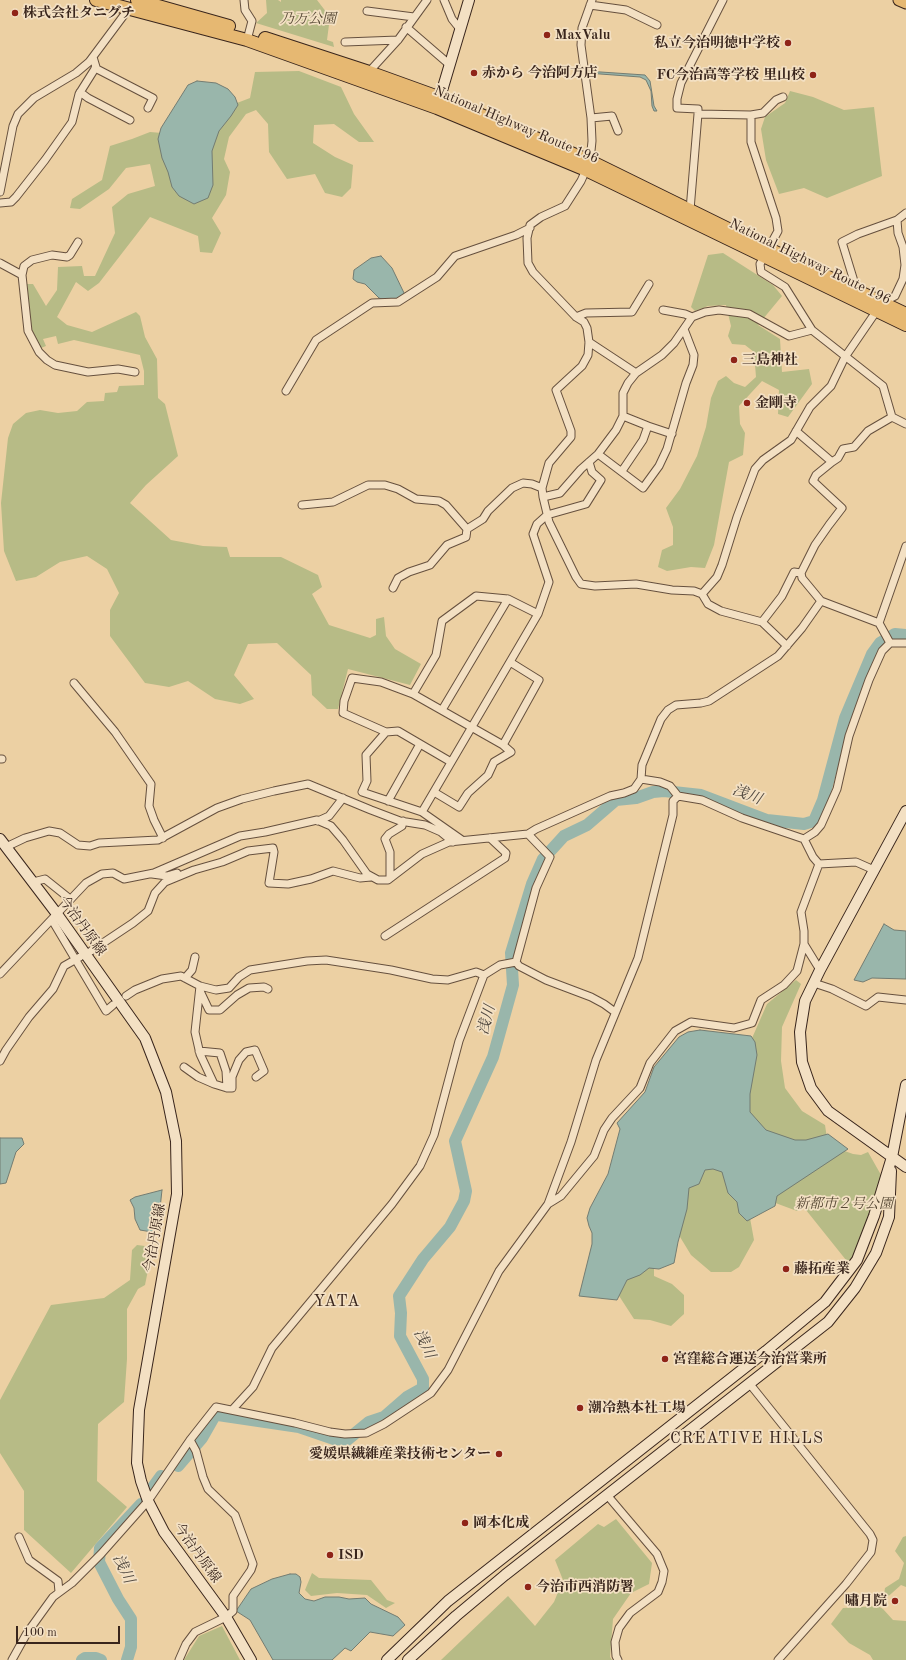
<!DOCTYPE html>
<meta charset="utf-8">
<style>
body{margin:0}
#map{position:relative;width:906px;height:1660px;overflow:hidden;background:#ecd0a3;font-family:"Old Standard TT",serif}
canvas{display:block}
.scale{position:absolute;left:16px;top:1626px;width:104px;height:18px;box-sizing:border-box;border:2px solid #39251c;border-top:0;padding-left:5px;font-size:12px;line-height:14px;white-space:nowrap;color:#39251c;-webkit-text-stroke:3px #f3e0c3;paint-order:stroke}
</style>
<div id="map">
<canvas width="906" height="1660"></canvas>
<div class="scale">100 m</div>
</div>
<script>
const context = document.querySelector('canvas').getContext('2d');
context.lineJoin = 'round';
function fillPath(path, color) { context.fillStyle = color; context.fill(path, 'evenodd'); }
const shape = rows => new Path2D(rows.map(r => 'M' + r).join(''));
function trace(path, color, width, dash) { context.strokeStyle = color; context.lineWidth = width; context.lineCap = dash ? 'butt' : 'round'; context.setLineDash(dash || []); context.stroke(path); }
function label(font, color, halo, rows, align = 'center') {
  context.font = font + ' "Old Standard TT","Noto Serif JP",serif'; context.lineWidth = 3.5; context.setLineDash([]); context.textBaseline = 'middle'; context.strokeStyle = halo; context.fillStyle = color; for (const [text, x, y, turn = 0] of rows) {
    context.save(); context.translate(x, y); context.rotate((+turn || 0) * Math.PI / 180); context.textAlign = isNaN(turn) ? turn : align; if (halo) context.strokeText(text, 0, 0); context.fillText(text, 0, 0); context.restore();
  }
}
const green = shape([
 [266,0,278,0,281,2,281,0,317,0,330,17,327,40,333,42,334,47,256,23,267,13],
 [299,71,341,87,354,114,374,142,359,142,334,124,314,125,313,143,335,157,353,165,351,188,342,197,325,193,315,174,287,179,269,152,268,124,256,110,246,114,229,137,224,159,230,172,226,195,212,218,221,233,212,253,200,252,198,236,150,217,99,283,88,291,76,282,57,317,67,325,92,332,136,312,140,316,145,337,157,359,158,398,165,404,178,456,146,485,130,503,171,540,203,546,227,547,230,557,281,557,318,575,322,587,312,594,329,625,370,638,376,635,376,619,384,617,386,636,395,649,421,664,410,685,348,669,338,709,327,709,312,695,311,675,277,643,248,644,234,675,254,699,240,704,215,699,188,681,169,687,145,683,110,636,110,610,119,593,107,569,87,556,60,562,36,577,16,581,4,551,1,503,8,438,13,424,26,413,40,410,58,413,77,411,87,402,104,401,105,393,117,392,119,386,144,385,144,371,140,355,74,340,58,344,56,336,43,339,46,346,41,348,31,330,27,284,33,284,46,306,57,290,58,267,82,266,84,276,95,276,115,233,112,207,128,194,155,186,150,164,126,168,109,189,80,209,70,208,72,199,102,180,110,146,132,139,150,132,174,134,224,108,250,98,255,72],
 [790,91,813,97,844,110,874,107,882,176,827,198,804,188,779,194,766,160,761,129,765,117,785,103],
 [723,253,773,285,782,296,758,325,780,339,782,372,809,369,812,384,788,417,778,414,779,390,762,381,739,406,740,424,745,433,743,455,729,462,714,545,705,568,691,567,667,571,658,567,662,550,673,545,673,527,666,508,680,489,697,456,706,427,711,398,718,381,726,376,734,383,745,387,756,377,754,352,745,345,732,344,728,336,731,326,726,305,708,306,695,311,691,307,708,255],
 [796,980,801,984,782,1027,781,1061,785,1088,802,1111,825,1125,828,1145,853,1154,861,1155,868,1152,885,1182,850,1265,806,1210,806,1206,797,1211,762,1198,748,1207,754,1240,739,1267,731,1272,711,1272,691,1255,674,1227,654,1259,654,1276,672,1284,684,1295,684,1314,671,1326,650,1320,634,1319,612,1285,737,1115,742,1061,767,1004],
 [137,1245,145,1246,143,1255,150,1260,145,1285,138,1289,127,1309,127,1359,124,1402,98,1424,97,1481,127,1507,71,1573,24,1530,24,1491,0,1453,0,1400,51,1305,104,1298,130,1280,132,1250],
 [616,1519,652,1563,649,1584,631,1593,613,1619,610,1657,612,1660,441,1660,508,1596,535,1626,554,1602,563,1580,555,1560,598,1524,604,1527],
 [906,1536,906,1587,901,1585,883,1601,885,1588,899,1579,904,1563,895,1551,903,1537],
 [312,1573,319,1578,371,1580,387,1600,395,1603,386,1608,367,1595,337,1593,311,1596,305,1590],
 [878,1606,883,1609,893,1620,906,1621,906,1660,873,1660,870,1655,849,1643,831,1624,843,1608],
 [222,1626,240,1660,184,1660,199,1636]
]);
const water = shape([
 [586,71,645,75,650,81,654,106,657,111,654,111,652,106,651,91,646,80,640,77,587,73,586,71],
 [197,81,216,83,228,89,235,97,238,105,231,116,219,131,212,151,213,185,208,198,194,204,179,196,172,187,168,172,162,158,158,139,161,128,188,85,197,81],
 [381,256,392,268,405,295,396,301,385,301,379,298,365,284,357,282,353,279,354,270,371,258,381,256],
 [884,924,894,930,906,931,906,979,872,978,863,982,854,980,884,924],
 [700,1030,751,1036,755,1042,757,1055,750,1094,750,1112,766,1130,795,1140,806,1140,828,1134,848,1149,777,1196,775,1206,747,1221,739,1213,737,1202,728,1193,722,1172,713,1169,705,1170,699,1184,689,1188,687,1209,678,1242,674,1263,659,1269,649,1268,640,1275,627,1280,617,1300,579,1296,592,1244,592,1233,589,1226,587,1218,590,1208,608,1174,620,1129,617,1123,645,1092,654,1067,679,1037,688,1032,700,1030],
 [0,1138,22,1138,24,1144,16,1152,6,1183,0,1184,0,1138],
 [162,1190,158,1227,152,1232,140,1230,135,1219,134,1208,130,1200,135,1197,162,1190],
 [290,1574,296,1574,300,1577,301,1582,299,1593,305,1599,314,1601,325,1597,339,1597,349,1599,365,1598,371,1604,398,1617,405,1625,393,1636,370,1632,351,1651,345,1648,332,1660,273,1660,250,1620,236,1611,251,1589,272,1579,290,1574]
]);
const river = shape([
 [178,1466,202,1438,214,1417,218,1415,299,1427,334,1439,347,1440,369,1422,384,1417,407,1397,423,1388,423,1379,400,1336,401,1313,399,1296,423,1259,450,1227,464,1201,466,1191,455,1141,493,1057,513,985,511,953,532,884,543,859,564,836,587,825,616,800,636,798,653,792,664,791,701,795,767,820,804,824,814,821,823,800,845,718,872,654,880,643,895,634,906,635],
 [153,1487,161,1476],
 [82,1660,85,1658,96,1658,101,1660],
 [127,1660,131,1647,131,1619,118,1599,99,1562,100,1548,141,1504]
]);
const street = shape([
 [244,0,245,10,252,21,247,40],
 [444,0,452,19,460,29],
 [592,0,582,28,581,45,591,118,592,141,590,161,581,181,565,206,541,217,530,225,527,238,528,263,533,272,576,317,584,322,587,328,589,342,588,355,582,366,556,390,571,431,571,437,549,463,542,488,543,497,549,522,576,577,581,584,595,586,636,584,672,590,694,591,702,594,708,604,721,611,762,622,787,646],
 [723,0,681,83,677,99,677,108,698,109,698,114,751,115,751,142,776,218,778,231,760,264,761,272,785,287,812,330],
 [590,5,626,10,657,25],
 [367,11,414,17],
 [406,27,450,65],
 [345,42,398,40],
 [95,68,153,98,148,108],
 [367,74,398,40,427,0],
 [80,92,88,98,130,120],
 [751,115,763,113,776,100,783,97],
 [591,118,612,116,618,131],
 [0,192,13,126,18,114,34,98,76,73,89,62,130,7],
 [0,203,11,202,16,197,45,160,72,122,79,94,96,67,93,57],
 [690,210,698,114],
 [0,263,22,275,28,331,39,352,47,360,55,365,88,372,118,369,135,372],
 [22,275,24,266,32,260,52,255,67,257,70,255,78,242],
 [857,291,842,242,858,234,897,220],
 [576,317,586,313,632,312,649,284],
 [692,317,705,312,719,310,749,314,789,336,812,330,883,386,892,417],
 [589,342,636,373],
 [286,391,316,340,372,303,398,302,437,277,455,256,516,235,530,228],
 [623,416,648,426],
 [892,417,906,424],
 [796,431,832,462,838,458,843,449,854,447,868,431,892,417],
 [598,454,643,488,659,466,667,449,686,383,693,365,694,355,684,329],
 [832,462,816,475,813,481,842,508,829,525,815,545,801,573,802,578,821,601,879,623,890,643],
 [622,471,643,440,648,426,672,434],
 [543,497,560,493,581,469,598,454,616,430,623,416,623,393,628,383,636,373,662,355,674,343,692,317,685,314,663,310],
 [302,505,333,502,368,485,385,485,398,489,416,499,439,501,446,505,467,529],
 [393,588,398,578,409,572,430,565,447,545,466,537,467,529,483,519,488,511,512,488,523,483,532,484,542,488],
 [702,594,717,577,722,565,737,517,755,469,763,460,791,440,810,407,831,386,845,357,882,303,895,296,903,279,905,265,903,247,898,233,897,220,906,213],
 [508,599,538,614],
 [762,622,782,596,794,572,801,573],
 [879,623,906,546],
 [74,683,115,732,151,784,149,806,154,820,163,838],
 [413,694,436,655,442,621,476,596,508,599,442,710],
 [386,732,366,755,367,781,362,792,422,812,462,840],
 [0,759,2,759],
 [451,762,398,731,386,732,343,713,344,701,352,678,381,682,413,694,503,745,539,680,510,662],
 [641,779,660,782,670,786,678,796,702,800,742,818,804,839,813,857,819,864,856,862,874,870],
 [434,792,459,807,468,793,488,775,494,762,511,752,503,745],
 [388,801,420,744],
 [422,812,538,614,549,582,533,534,537,524,547,515,586,504,601,480,592,472,589,462],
 [318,821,329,816,343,798],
 [528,834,550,857,536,888,516,962,519,966,546,980,591,997,604,1004,615,1012],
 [804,839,815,832,821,825,837,789,849,736,869,680,882,651,890,643,906,643],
 [6,847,25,838,49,831,60,833,78,845,90,846,99,843,158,840,217,808,242,799,274,791,308,784,371,810,400,821,425,825,441,832,453,842],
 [152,874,167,876,177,873],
 [390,878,390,852,385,839,389,834,402,826,403,821],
 [33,882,45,879,70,899],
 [52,920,106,1011,113,1005],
 [385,936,505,858,506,853,490,838],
 [804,944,820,970],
 [91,951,133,923,148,911,155,893,165,882,194,870,222,862,248,851,273,848,274,852,269,883,288,884,311,879,333,871,360,878,371,877],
 [0,974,86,883,102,874,113,873,124,879,154,873,240,836,265,832,317,820,331,826,343,840,367,874,378,880,388,880,422,854,449,842,528,834,536,829,610,796,624,793,634,789,641,779,642,765,661,719,668,710,676,705,701,703,709,701,778,656,802,628,821,601],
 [185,978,192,970,195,957],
 [814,983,832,989,866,1006,878,997,906,1000],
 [200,986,195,1032,200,1054,214,1084,227,1088,232,1088,232,1077,239,1060,246,1052,255,1050,264,1071,256,1077],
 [200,991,209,1010,220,1010,237,995,249,988,264,987,268,989],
 [126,996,135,990,162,979,181,976,200,986,216,990,229,988,239,977,250,970,307,961,326,960,391,970,432,979,448,980,476,972,484,975],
 [199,1051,220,1053,226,1071,227,1088],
 [0,1061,6,1050,29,1017,53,989,64,966,80,957],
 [184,1067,198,1077,214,1084],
 [548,1204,561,1196,594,1156,604,1130,612,1118,640,1088,650,1063,675,1031,691,1022,734,1028,752,1023,761,1000,784,985,797,971,804,944,804,931,801,912,819,864],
 [749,1383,870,1534,873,1540,871,1552,846,1584,778,1660],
 [232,1410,253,1387,272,1348,392,1204,420,1166,434,1135,459,1041,484,975,500,965,516,962],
 [607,1495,657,1554,664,1571,662,1582,658,1592,630,1613,619,1628,615,1642,616,1656,618,1660],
 [19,1537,29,1560,58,1581,59,1592],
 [12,1660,27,1633,53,1597,72,1583,101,1554,148,1501,190,1440,216,1407,295,1423,330,1432,345,1434,366,1433,384,1424,431,1393,448,1370,499,1271,548,1204,571,1142,596,1060,638,958,673,815,673,801,678,796],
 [179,1660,186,1644,195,1632,226,1617,233,1611,233,1596,251,1570,253,1564,235,1515,208,1489,203,1477,196,1451,190,1440]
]);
const secondary = shape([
 [438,104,469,0],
 [906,811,820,970,805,1001,800,1032,802,1062,811,1088,828,1111,906,1167],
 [0,839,57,914,145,1038,166,1092,176,1141,177,1194,139,1410,137,1463,141,1481,148,1501,164,1532,226,1617,251,1660],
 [387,1660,448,1601,766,1351,825,1302,857,1260,874,1216,892,1157,906,1085],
 [408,1660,456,1616,505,1575,828,1322,855,1288,876,1253,889,1217,891,1171]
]);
const primary = shape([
 [899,0,906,3]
]);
const highway = shape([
 [96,0,247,40,437,108,586,170,906,325],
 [137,0,229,26],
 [265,38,369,72,441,98,590,161,769,249,906,314]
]);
const markers = [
 [15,13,4,"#8f2418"],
 [547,35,4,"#8f2418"],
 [788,43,4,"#8f2418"],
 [474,73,4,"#8f2418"],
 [813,75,4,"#8f2418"],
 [734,360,4,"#8f2418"],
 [747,403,4,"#8f2418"],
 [786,1269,4,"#8f2418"],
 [665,1359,4,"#8f2418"],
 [580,1408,4,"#8f2418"],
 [499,1454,4,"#8f2418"],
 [465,1523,4,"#8f2418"],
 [330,1555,4,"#8f2418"],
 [528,1587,4,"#8f2418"],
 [895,1601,4,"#8f2418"]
];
const poiNames = [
 ["株式会社タニグチ",23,13],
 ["MaxValu",555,35],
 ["私立今治明徳中学校",780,43,"right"],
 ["赤から 今治阿方店",482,73],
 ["FC今治高等学校 里山校",805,75,"right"],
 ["三島神社",742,360],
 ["金剛寺",755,403],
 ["藤拓産業",794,1269],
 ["宮窪総合運送今治営業所",673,1359],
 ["潮冷熱本社工場",588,1408],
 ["愛媛県繊維産業技術センター",491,1454,"right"],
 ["岡本化成",473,1523],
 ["ISD",338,1555],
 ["今治市西消防署",536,1587],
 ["嘯月院",887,1601,"right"]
];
const parkNames = [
 ["乃万公園",308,19],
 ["新都市２号公園",844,1204]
];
const streetNames = [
 ["National Highway Route 196",516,125,23],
 ["National Highway Route 196",810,262,26],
 ["今治丹原線",82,926,54],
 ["今治丹原線",155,1238,-80],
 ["今治丹原線",197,1553,54]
];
const waterNames = [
 ["浅川",747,795,21],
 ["浅川",487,1020,-75],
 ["浅川",424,1344,65],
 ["浅川",123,1569,65]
];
const quarterNames = [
 ["YATA",337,1302],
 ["CREATIVE HILLS",747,1439]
];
fillPath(green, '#b7bb86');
fillPath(water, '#99b6ab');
trace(water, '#737c72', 1);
trace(river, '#99b6ab', 12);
trace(street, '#66503e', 9);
trace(secondary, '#39251c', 12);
trace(primary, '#39251c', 13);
trace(highway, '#39251c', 14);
trace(street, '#f3e0c3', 7);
trace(secondary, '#f3e0c3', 10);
trace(primary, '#e6b872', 11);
trace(highway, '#e6b872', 12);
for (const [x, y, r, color] of markers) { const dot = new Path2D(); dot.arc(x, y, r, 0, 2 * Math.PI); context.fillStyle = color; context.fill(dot); trace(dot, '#f3e0c3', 1.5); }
label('bold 14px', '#39251c', '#f3e0c3', poiNames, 'left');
label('italic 14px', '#584a36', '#f3e0c3', parkNames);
label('14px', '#39251c', '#f3e0c3', streetNames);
label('italic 15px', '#514940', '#f3e0c3', waterNames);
context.letterSpacing = '1px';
label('16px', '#39251c', '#f3e0c3', quarterNames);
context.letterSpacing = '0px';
</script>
